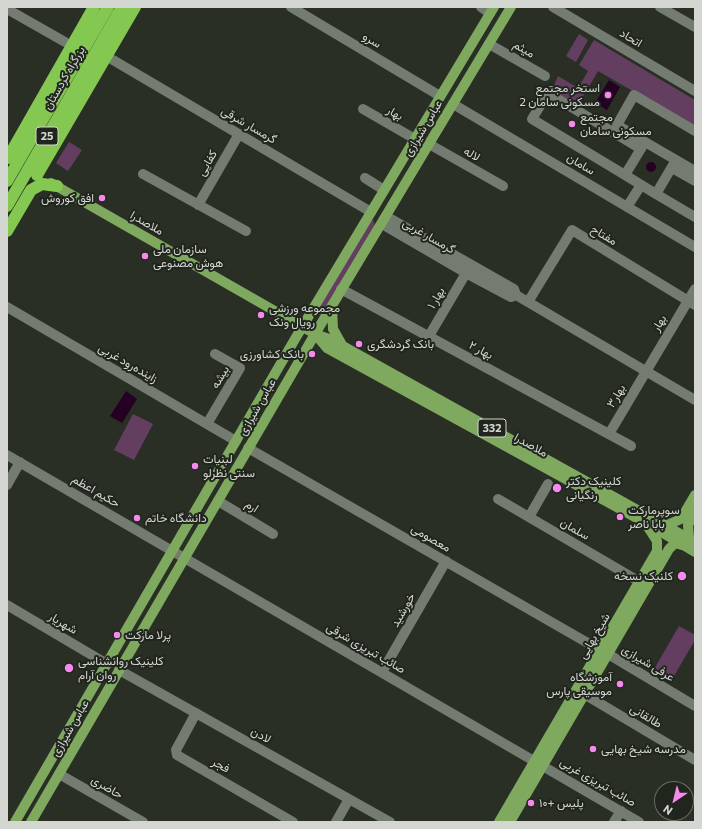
<!DOCTYPE html>
<meta charset="utf-8">
<style>
body{margin:0}
#map{position:relative;width:702px;height:829px;overflow:hidden;background:#2a2f26;font-family:Commissioner,sans-serif}
canvas{display:block}
.frame{position:absolute;inset:0;border:8px solid #d3d6d1;pointer-events:none}
.north{position:absolute;left:654px;top:781px;width:40px;height:40px;box-sizing:border-box;background:#20251d;border:1px solid #686c65;border-radius:50%;rotate:215deg;font-size:11px;font-weight:700;line-height:16px;text-align:center;color:#d3d6d1}
.north::after{content:'';display:block;margin:auto;width:14px;height:18px;background:#f689ee;clip-path:polygon(50% 0,100% 100%,50% 72%,0 100%)}
</style>
<div id="map">
<canvas width="702" height="829"></canvas>
<div class="frame"></div>
<div class="north">N</div>
</div>
<script>
const context = document.querySelector('canvas').getContext('2d');
context.lineJoin = 'round';
function fillPath(path, color) { context.fillStyle = color; context.fill(path, 'evenodd'); }
const shape = rows => new Path2D(rows.map(r => 'M' + r).join(''));
function trace(path, color, width, dash) { context.strokeStyle = color; context.lineWidth = width; context.lineCap = dash ? 'butt' : 'round'; context.setLineDash(dash || []); context.stroke(path); }
function label(font, color, halo, rows, align = 'center') {
  context.font = font + ' Commissioner,Vazirmatn,sans-serif'; context.lineWidth = 4; context.setLineDash([]); context.textBaseline = 'middle'; context.strokeStyle = halo; context.fillStyle = color; for (const [text, x, y, turn = 0] of rows) {
    context.save(); context.translate(x, y); context.rotate((+turn || 0) * Math.PI / 180); context.textAlign = isNaN(turn) ? turn : align; if (halo) context.strokeText(text, 0, 0); context.fillText(text, 0, 0); context.restore();
  }
}
const green = shape([
 [579,34,588,40,576,62,566,56],
 [594,40,695,100,695,127,598,71,578,105,552,90,558,76,578,88,588,71,579,65],
 [69,142,82,150,68,171,56,163],
 [373,220,375,226,323,312,320,315,317,314,316,312,370,221],
 [133,414,153,424,134,460,114,450],
 [679,626,695,635,695,640,671,681,653,671]
]);
const water = shape([
 [609,80,620,87,607,110,595,103],
 '646 167a5 5 0 1 1 10 0a5 5 0 1 1-10 0Z',
 [126,391,137,399,122,423,110,416]
]);
const minor = shape([
 [291,7,440,96],
 [481,7,490,13],
 [553,7,695,91],
 [660,7,695,27],
 [7,9,65,42],
 [489,44,545,76],
 [113,60,371,212],
 [453,104,695,247],
 [363,109,415,139],
 [645,142,676,160,656,194,625,175,645,142],
 [645,142,617,125,634,95,695,131],
 [429,144,503,186],
 [676,160,695,171],
 [672,168,695,181],
 [143,174,246,231],
 [625,175,532,119,548,93,641,149],
 [365,178,384,190],
 [656,194,695,217],
 [198,205,239,134],
 [627,207,641,185],
 [341,289,631,446],
 [516,295,511,297,466,273,387,227,384,219,391,219,514,289,516,295,695,400],
 [528,302,572,230,695,305],
 [7,307,236,441],
 [429,336,469,268],
 [207,424,240,368,215,354],
 [609,434,695,289],
 [248,448,600,650],
 [7,455,639,822],
 [7,485,20,462],
 [498,499,640,582],
 [218,501,273,534],
 [529,517,548,484],
 [7,605,107,664],
 [608,654,695,706],
 [119,670,390,822],
 [382,672,446,561],
 [584,694,695,760],
 [196,713,176,750,177,755,293,822],
 [59,774,143,822],
 [336,822,349,799],
 [614,822,621,811]
]);
const major = shape([
 [51,183,315,334,329,339,343,346,695,542],
 [332,306,333,329,342,345],
 [315,334,327,348,646,523,695,552],
 [667,525,681,519,695,495],
 [689,538,688,525,695,511],
 [15,822,295,339,494,7],
 [31,822,315,334,511,7],
 [499,822,657,551,657,541,648,527],
 [510,822,669,549,675,543,682,545]
]);
const highway = shape([
 [8,158,94,7],
 [37,175,135,7],
 [7,181,108,7],
 [7,206,122,7],
 [7,231,31,190,42,184,57,186]
]);
const markers = [
 [608,95,4,"#f689ee"],
 [572,124,4,"#f689ee"],
 [102,198,4,"#f689ee"],
 [145,256,4,"#f689ee"],
 [261,315,4,"#f689ee"],
 [359,344,4,"#f689ee"],
 [312,354,4,"#f689ee"],
 [195,466,4,"#f689ee"],
 [557,488,5,"#f689ee"],
 [620,517,4,"#f689ee"],
 [137,518,4,"#f689ee"],
 [682,576,5,"#f689ee"],
 [117,635,4,"#f689ee"],
 [69,668,5,"#f689ee"],
 [620,684,4,"#f689ee"],
 [593,749,4,"#f689ee"],
 [531,803,4,"#f689ee"]
];
const shields = [
 [47,136,22],
 [492,428,28]
];
const shieldNames = [
 ["25",47,136],
 ["332",492,428]
];
const streetNames = [
 ["اتحاد",631,38,31],
 ["سرو",372,40,31],
 ["میثم",524,49,30],
 ["بزرگراه کردستان",64,78,-60],
 ["بهار",395,113,30],
 ["گرمسار شرقی",249,125,30],
 ["عباس شیرازی",423,128,-59],
 ["لاله",472,154,30],
 ["کفایی",207,163,-60],
 ["سامان",581,164,31],
 ["ملاصدرا",147,223,30],
 ["مفتاح",604,235,31],
 ["گرمسار غربی",429,236,30],
 ["بهار ۱",436,298,-60],
 ["بهار",659,323,-59],
 ["بهار ۲",481,350,28],
 ["زاینده‌رود غربی",128,363,30],
 ["بیشه",220,377,-59],
 ["بهار۳",616,396,-59],
 ["عباس شیرازی",257,407,-60],
 ["ملاصدرا",531,445,29],
 ["حکیم اعظم",96,491,30],
 ["ارم",252,506,32],
 ["سلمان",575,529,30],
 ["معصومی",431,538,30],
 ["خورشید",403,610,-60],
 ["شهریار",63,623,31],
 ["شیخ بهایی",594,636,-60],
 ["صائب تبریزی شرقی",366,648,30],
 ["عرفی شیرازی",648,663,31],
 ["طالقانی",646,716,31],
 ["عباس شیرازی",70,728,-60],
 ["لادن",261,735,29],
 ["فجر",221,765,30],
 ["صائب تبریزی غربی",598,782,30],
 ["حاضری",107,787,30]
];
const poiNames = [
 ["استخر مجتمع",600,88,"right"],
 ["مسکونی سامان 2",600,102,"right"],
 ["مجتمع",580,117],
 ["مسکونی سامان",580,131],
 ["افق کوروش",94,198,"right"],
 ["سازمان ملی",153,249],
 ["هوش مصنوعی",153,263],
 ["مجموعه ورزشی",269,308],
 ["رویال ونک",269,322],
 ["بانک گردشگری",367,344],
 ["بانک کشاورزی",304,354,"right"],
 ["لبنیات",203,459],
 ["سنتی نظرلو",203,473],
 ["کلینیک دکتر",566,481],
 ["رنگیانی",566,495],
 ["سوپرمارکت",628,510],
 ["بابا ناصر",628,524],
 ["دانشگاه خاتم",145,518],
 ["کلنیک نسخه",673,576,"right"],
 ["پرلا مارکت",125,635],
 ["کلینیک روانشناسی",78,661],
 ["روان آرام",78,675],
 ["آموزشگاه",612,677,"right"],
 ["موسیقی پارس",612,691,"right"],
 ["مدرسه شیخ بهایی",601,749],
 ["پلیس +۱۰",539,803]
];
fillPath(green, '#643e61');
fillPath(water, '#240023');
trace(minor, '#747b71', 10);
trace(major, '#7ea95e', 10);
trace(highway, '#84c851', 12);
for (const [x, y, r, color] of markers) { const dot = new Path2D(); dot.arc(x, y, r, 0, 2 * Math.PI); context.fillStyle = color; context.fill(dot); trace(dot, '#20251d', 1.5); }
for (const [x, y, w] of shields) { const box = new Path2D(); box.roundRect(x - w / 2, y - 9, w, 18, 3); context.fillStyle = '#20251d'; context.fill(box); trace(box, '#d3d6d1', 1); }
label('bold 11px', '#d3d6d1', null, shieldNames);
label('12px', '#d3d6d1', '#20251d', streetNames);
label('12px', '#d3d6d1', '#20251d', poiNames, 'left');
</script>
